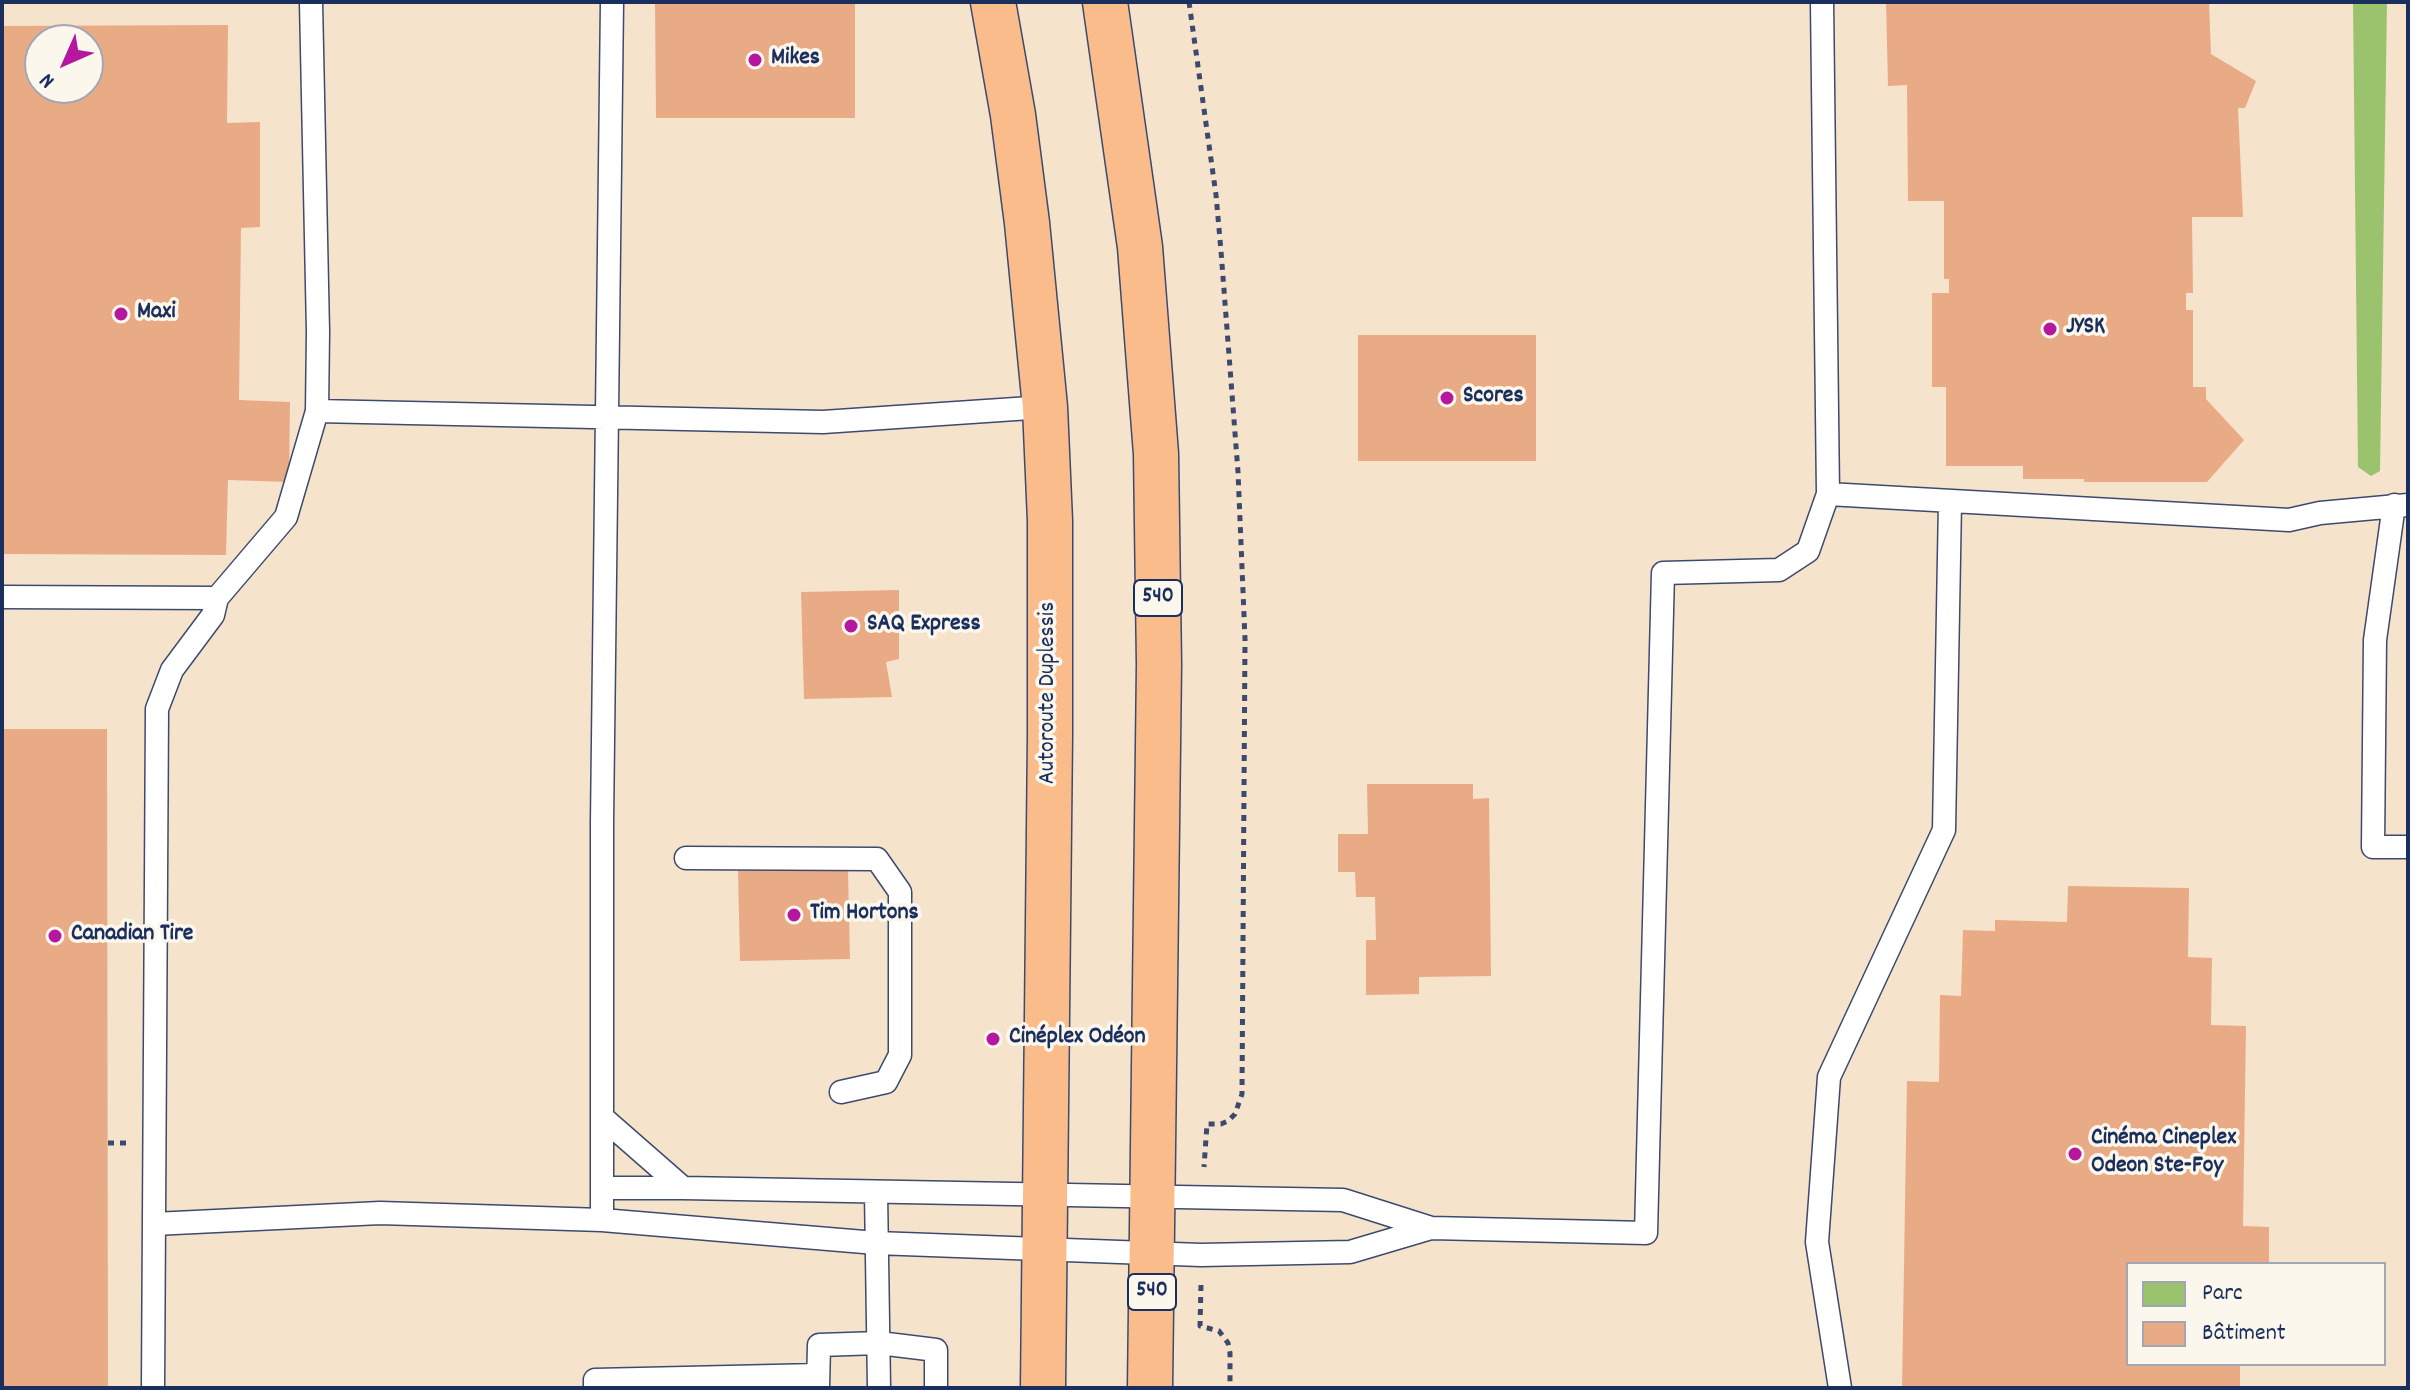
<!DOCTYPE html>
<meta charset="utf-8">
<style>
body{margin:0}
#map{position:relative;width:2410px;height:1390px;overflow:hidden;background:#f6e3cb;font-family:Dekko,sans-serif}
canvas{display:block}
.frame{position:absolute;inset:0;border:4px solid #1b2f5e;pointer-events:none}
.legend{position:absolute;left:2126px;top:1262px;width:260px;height:104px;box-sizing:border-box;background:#fbf7ec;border:2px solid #a1a7b3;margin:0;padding:10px 14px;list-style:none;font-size:24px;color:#1b2f5e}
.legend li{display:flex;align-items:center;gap:16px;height:40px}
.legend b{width:40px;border:2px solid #a1a7b3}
.north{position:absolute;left:24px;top:24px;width:80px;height:80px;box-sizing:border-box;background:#fbf7ec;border:2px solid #a1a7b3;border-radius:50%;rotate:225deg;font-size:22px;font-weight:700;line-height:32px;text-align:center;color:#1b2f5e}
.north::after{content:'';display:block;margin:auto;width:28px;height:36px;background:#b5179e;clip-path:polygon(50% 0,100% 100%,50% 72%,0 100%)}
</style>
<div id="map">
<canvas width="2410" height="1390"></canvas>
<div class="frame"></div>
<ul class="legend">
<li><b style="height:22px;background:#9bc36e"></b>Parc</li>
<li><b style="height:22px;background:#e9ab86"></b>Bâtiment</li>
</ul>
<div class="north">N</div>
</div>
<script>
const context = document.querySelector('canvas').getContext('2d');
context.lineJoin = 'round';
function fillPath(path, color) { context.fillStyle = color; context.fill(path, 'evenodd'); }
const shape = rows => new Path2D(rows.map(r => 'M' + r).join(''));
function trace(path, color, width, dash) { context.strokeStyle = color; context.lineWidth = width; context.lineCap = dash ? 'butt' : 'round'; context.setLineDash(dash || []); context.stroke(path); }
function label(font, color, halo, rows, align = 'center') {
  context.font = font + ' Dekko,sans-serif'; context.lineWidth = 7; context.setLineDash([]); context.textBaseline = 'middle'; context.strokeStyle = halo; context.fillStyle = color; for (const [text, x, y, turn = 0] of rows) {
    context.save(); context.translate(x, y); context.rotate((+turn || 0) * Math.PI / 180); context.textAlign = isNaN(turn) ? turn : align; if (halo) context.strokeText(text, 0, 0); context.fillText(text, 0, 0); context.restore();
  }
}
const green = shape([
 [2353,2,2387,2,2380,471,2371,476,2358,467]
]);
const building = shape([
 [655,2,855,2,855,118,656,118],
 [1886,2,2209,2,2211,54,2256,81,2245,108,2238,108,2243,217,2192,217,2193,293,2186,293,2186,310,2193,310,2193,387,2206,387,2206,399,2244,440,2207,482,2084,482,2084,479,2023,479,2023,466,1946,466,1946,387,1932,387,1932,293,1949,293,1949,279,1944,279,1944,201,1908,201,1907,85,1888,86],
 [228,25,227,123,260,122,260,227,241,228,239,400,290,402,289,482,228,480,226,555,2,554,2,26],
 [40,40,88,40,88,88,40,88],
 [1358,335,1536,335,1536,461,1358,461],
 [899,590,899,659,886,662,892,697,804,699,801,592],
 [2,729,107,729,108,1388,2,1388],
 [1367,784,1473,784,1473,799,1489,798,1491,976,1419,977,1419,994,1366,995,1366,940,1376,940,1375,897,1356,897,1355,872,1338,872,1338,834,1368,834],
 [738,870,848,871,850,959,740,961],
 [2068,886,2189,888,2188,957,2212,958,2211,1025,2246,1026,2243,1226,2269,1227,2269,1264,2128,1264,2128,1364,2240,1364,2240,1388,1902,1388,1907,1081,1939,1082,1940,995,1961,996,1963,930,1995,931,1995,920,2067,922]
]);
const path = shape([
 [1189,2,1216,195,1221,251,1238,472,1245,639,1242,1094,1235,1114,1228,1121,1221,1124,1207,1124,1204,1167],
 [108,1143,127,1143],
 [1201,1285,1200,1326,1219,1331,1228,1343,1230,1353,1230,1388]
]);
const service = shape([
 [317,411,823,422,1045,407],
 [1828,494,2289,520,2320,513,2408,505],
 [2394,505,2375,640,2373,847,2408,847],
 [2,597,217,598],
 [686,858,877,859,900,892,900,1055,886,1082,841,1092],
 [603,1118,683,1188,1343,1200,1431,1228,1646,1233,1663,573,1779,570,1808,551,1828,494,1822,2],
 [602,1188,683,1188],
 [876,1192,879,1388],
 [602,1220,602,822,612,2],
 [154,1224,380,1213,602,1220,876,1243,1201,1255,1350,1252,1431,1228],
 [818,1387,819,1345,879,1343,936,1350,936,1388],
 [153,1388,157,709,172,670,213,615,217,598,286,517,317,411,318,332,311,2],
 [595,1388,595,1380,818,1375],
 [1840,1388,1817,1242,1829,1077,1944,830,1950,502]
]);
const trunk = shape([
 [993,2,1013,115,1027,223,1045,407,1050,521,1050,735,1043,1388],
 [1105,2,1140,247,1156,454,1159,665,1150,1388]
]);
const markers = [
 [755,60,8,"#b5179e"],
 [121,314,8,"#b5179e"],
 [2050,329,8,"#b5179e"],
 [1447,398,8,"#b5179e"],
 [851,626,8,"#b5179e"],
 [794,915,8,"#b5179e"],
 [55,936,8,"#b5179e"],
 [993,1039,8,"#b5179e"],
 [2075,1154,8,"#b5179e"]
];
const shields = [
 [1158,598,48],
 [1152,1292,48]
];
const shieldNames = [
 ["540",1158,598],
 ["540",1152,1292]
];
const poiNames = [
 ["Mikes",771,60],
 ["Maxi",137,314],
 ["JYSK",2066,329],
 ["Scores",1463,398],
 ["SAQ Express",867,626],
 ["Tim Hortons",810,915],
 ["Canadian Tire",71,936],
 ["Cinéplex Odéon",1009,1039],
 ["Cinéma Cineplex",2091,1140],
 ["Odeon Ste-Foy",2091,1168]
];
const streetNames = [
 ["Autoroute Duplessis",1050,693,-90]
];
fillPath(green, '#9bc36e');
fillPath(building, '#e9ab86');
trace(service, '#3c4a6e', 25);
trace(trunk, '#3c4a6e', 47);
trace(path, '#3c4a6e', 5, [6, 6]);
trace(service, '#fff', 22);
trace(trunk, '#fabc8b', 44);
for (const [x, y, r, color] of markers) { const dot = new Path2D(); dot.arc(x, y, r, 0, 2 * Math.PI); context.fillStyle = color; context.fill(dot); trace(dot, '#fbf7ec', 3); }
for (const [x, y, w] of shields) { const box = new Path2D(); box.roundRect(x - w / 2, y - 18, w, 36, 6); context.fillStyle = '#fbf7ec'; context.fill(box); trace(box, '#1b2f5e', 2); }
label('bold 22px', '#1b2f5e', null, shieldNames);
label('bold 24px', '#1b2f5e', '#fbf7ec', poiNames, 'left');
label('24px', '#1b2f5e', '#fbf7ec', streetNames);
</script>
